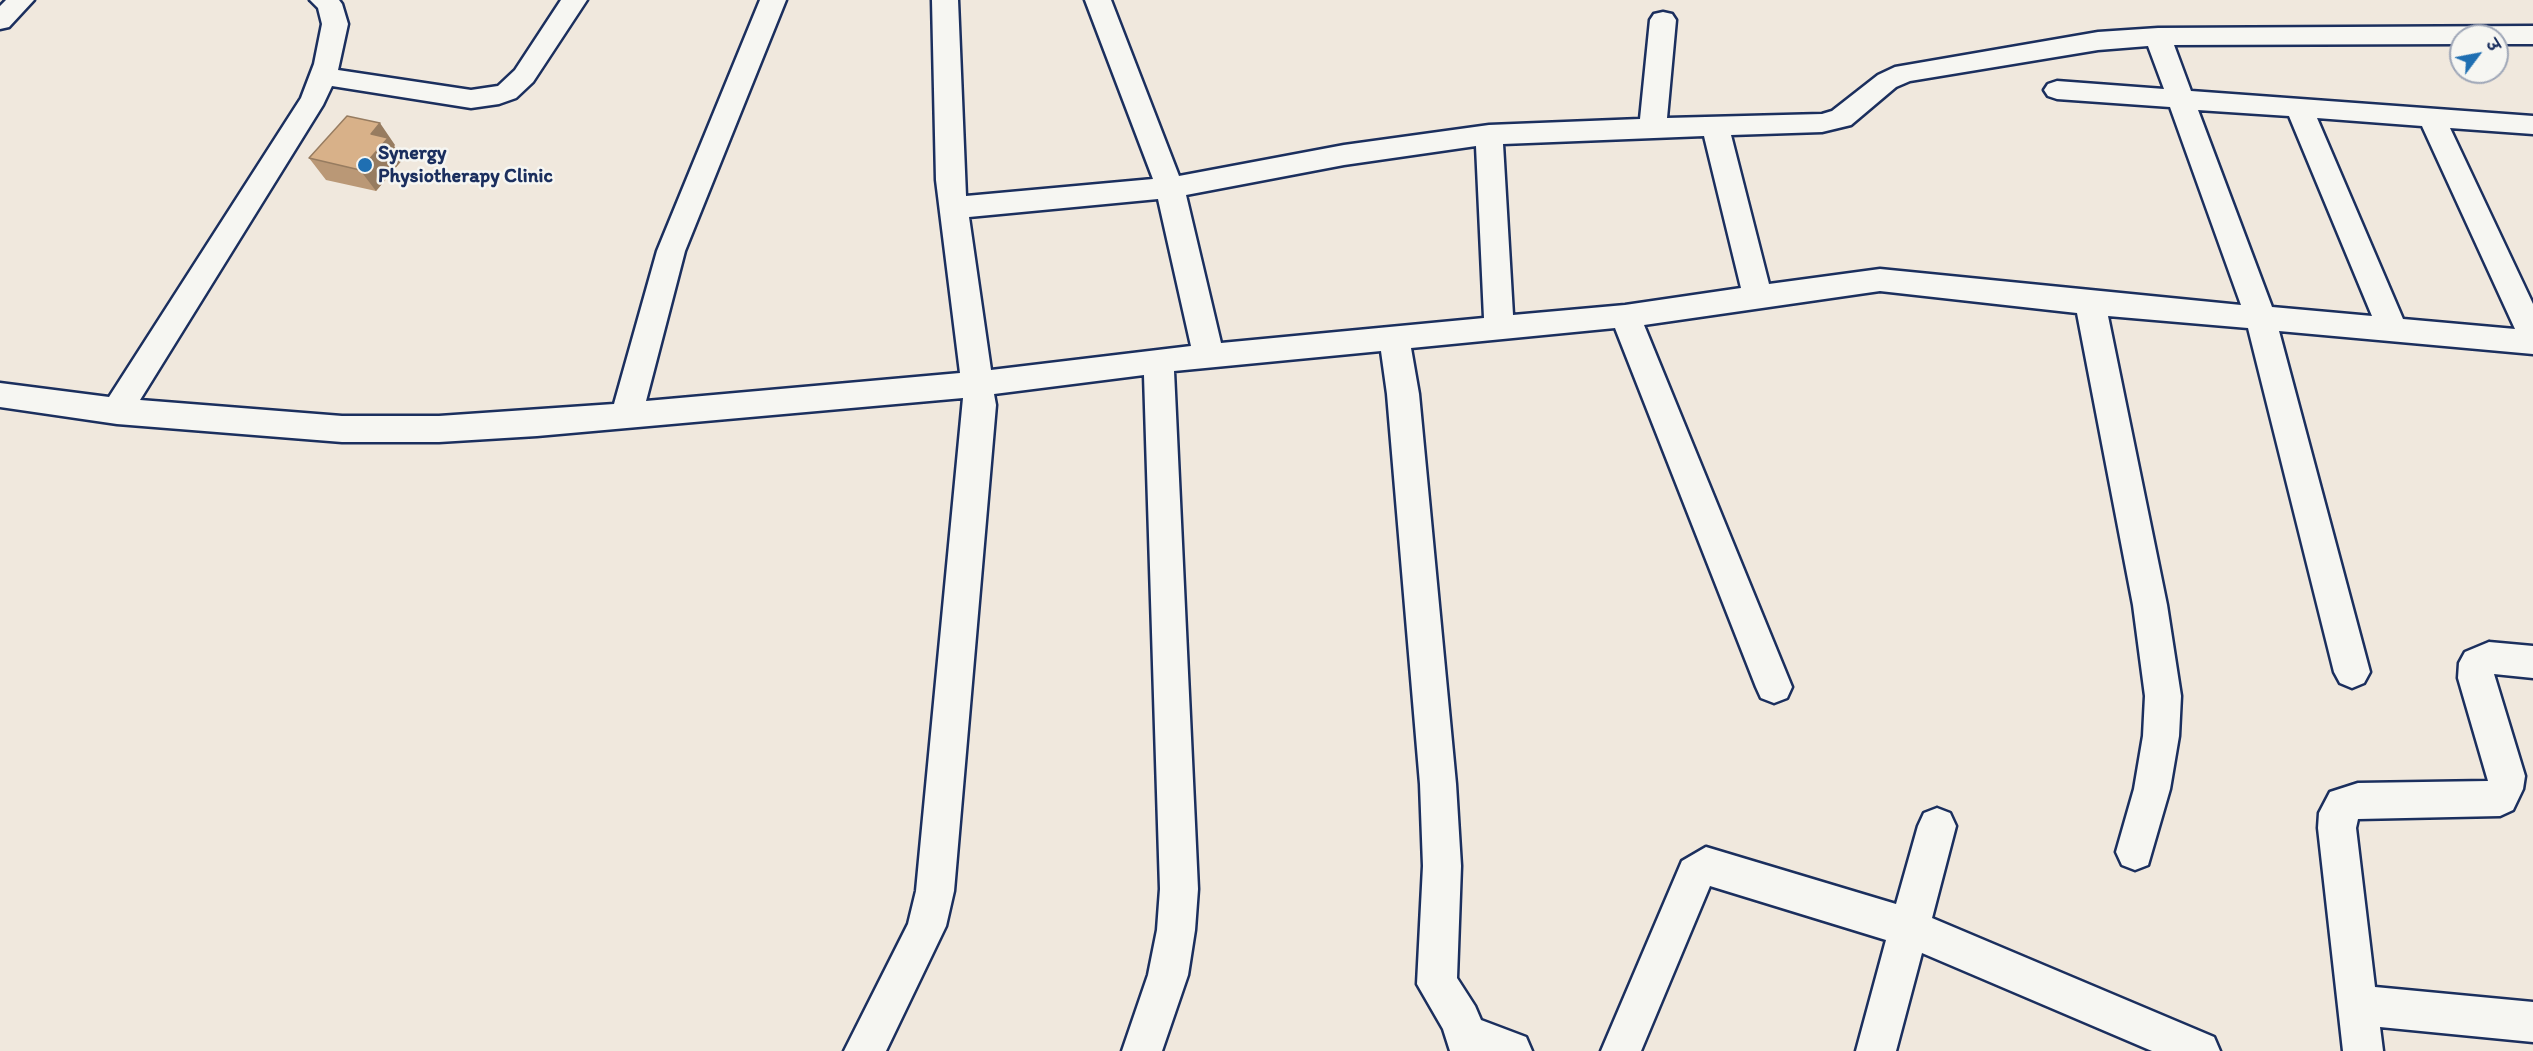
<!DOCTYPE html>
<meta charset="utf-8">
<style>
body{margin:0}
#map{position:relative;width:2533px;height:1051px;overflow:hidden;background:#f0e8dd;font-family:Itim,"Playpen Sans Deva",sans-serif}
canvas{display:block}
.north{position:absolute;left:2449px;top:24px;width:60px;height:60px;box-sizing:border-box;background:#f6f6f2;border:2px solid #9ea6b7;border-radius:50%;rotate:58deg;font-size:16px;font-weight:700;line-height:24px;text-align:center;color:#1b2f5e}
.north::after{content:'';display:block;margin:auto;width:21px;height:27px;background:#1f6fb2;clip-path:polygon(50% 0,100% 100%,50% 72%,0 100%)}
</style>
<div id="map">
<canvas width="2533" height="1051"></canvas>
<div class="north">उ</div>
</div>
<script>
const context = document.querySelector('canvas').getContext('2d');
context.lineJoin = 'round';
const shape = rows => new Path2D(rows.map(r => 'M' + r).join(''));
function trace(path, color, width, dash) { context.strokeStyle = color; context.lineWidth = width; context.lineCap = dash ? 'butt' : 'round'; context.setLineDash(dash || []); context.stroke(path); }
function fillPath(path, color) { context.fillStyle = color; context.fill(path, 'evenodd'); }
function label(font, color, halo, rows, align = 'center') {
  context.font = font + ' Itim,sans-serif'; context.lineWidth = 5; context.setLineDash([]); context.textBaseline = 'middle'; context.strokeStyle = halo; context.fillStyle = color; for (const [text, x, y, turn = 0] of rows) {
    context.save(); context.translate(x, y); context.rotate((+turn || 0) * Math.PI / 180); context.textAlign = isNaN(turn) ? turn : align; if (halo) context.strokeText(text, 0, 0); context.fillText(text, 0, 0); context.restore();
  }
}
const minor = shape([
 [6,0,34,0,9,27,0,29,0,6,6,0],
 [310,0,339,0,342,4,348,24,338,70,471,90,498,86,515,70,561,0,587,0,533,82,516,98,499,104,471,108,332,86,323,105,140,400,342,416,439,416,614,404,657,251,760,0,786,0,685,251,646,401,960,373,936,180,932,0,958,0,966,196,1153,179,1085,0,1111,0,1179,176,1344,145,1489,125,1640,119,1650,20,1654,14,1663,12,1672,14,1676,20,1667,118,1822,114,1832,111,1878,75,1895,67,2098,32,2158,28,2533,26,2533,44,2497,44,2497,36,2461,36,2461,44,2174,45,2191,91,2533,116,2533,134,2450,128,2533,304,2533,354,2279,331,2370,672,2364,683,2352,688,2340,683,2334,672,2248,328,2108,316,2167,605,2181,696,2179,736,2170,789,2148,865,2135,870,2122,865,2116,852,2134,789,2143,736,2145,696,2133,605,2077,313,1880,291,1644,325,1792,687,1787,698,1774,703,1761,698,1756,687,1615,328,1411,348,1419,394,1456,784,1461,866,1457,978,1475,1006,1481,1020,1526,1037,1532,1051,1450,1051,1443,1029,1417,984,1423,866,1420,784,1387,394,1381,351,1174,371,1198,889,1195,930,1188,975,1162,1051,1122,1051,1148,975,1157,930,1160,889,1144,375,994,394,996,405,954,891,946,926,886,1051,844,1051,908,924,916,891,963,398,537,436,439,442,342,442,117,424,0,407,0,383,109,397,301,98,314,64,322,24,318,8,310,0],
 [2148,46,2164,89,2057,81,2048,84,2044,90,2048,96,2057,99,2170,107,2241,305,1880,269,1769,284,1731,135,1822,132,1851,125,1896,87,1910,81,2098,50,2148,46],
 [2198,110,2289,116,2372,316,2272,307,2198,110],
 [2317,118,2422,126,2515,329,2403,319,2317,118],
 [1704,136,1741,288,1625,305,1513,315,1503,144,1704,136],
 [1476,146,1484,318,1221,343,1186,195,1344,165,1476,146],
 [1158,199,1191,346,991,370,969,217,1158,199],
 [2489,642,2533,646,2533,678,2494,674,2525,776,2523,789,2513,810,2500,816,2358,819,2356,828,2375,987,2533,1002,2533,1042,2380,1027,2383,1051,2343,1051,2318,828,2319,813,2330,792,2358,783,2488,781,2458,678,2459,663,2465,652,2489,642],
 [1937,808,1950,813,1956,826,1932,918,2214,1037,2220,1051,2152,1051,1922,953,1896,1051,1856,1051,1886,940,1710,886,1641,1051,1601,1051,1682,861,1706,847,1896,904,1918,826,1924,813,1937,808]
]);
const wall = shape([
 [395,145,394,146,403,159,376,191,326,180,309,158]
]);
const shadedWall = shape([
 [380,123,395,145,394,146,403,159,376,191,360,170,371,134]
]);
const building = shape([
 [347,116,380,123,371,134,388,138,360,170,309,158,347,116]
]);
const markers = [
 [365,165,8,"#1f6fb2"]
];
const poiNames = [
 ["Synergy",378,154],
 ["Physiotherapy Clinic",378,177]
];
trace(minor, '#1b2f5e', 5);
fillPath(minor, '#f6f6f2');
fillPath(wall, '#ba9876');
fillPath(shadedWall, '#977c60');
fillPath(building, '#d8b189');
trace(building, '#977c60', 1.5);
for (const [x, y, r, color] of markers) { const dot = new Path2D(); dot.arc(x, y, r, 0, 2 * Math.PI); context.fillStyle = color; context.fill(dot); trace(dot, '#f6f6f2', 2); }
label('bold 20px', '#1b2f5e', '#f6f6f2', poiNames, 'left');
</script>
